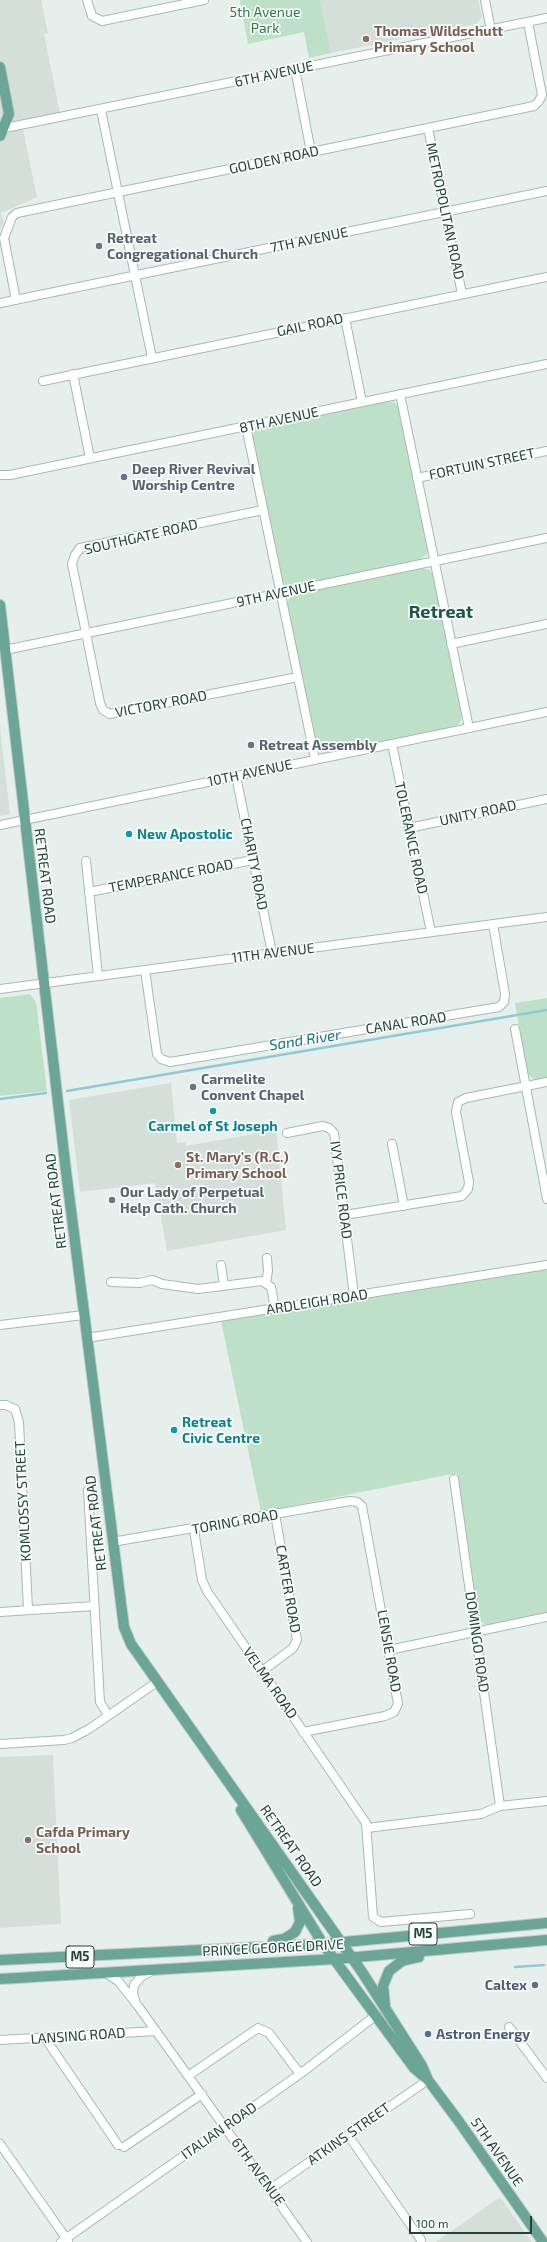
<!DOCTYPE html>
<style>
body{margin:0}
#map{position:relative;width:547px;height:2242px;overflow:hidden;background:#e6efeb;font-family:"Exo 2",sans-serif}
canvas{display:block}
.scale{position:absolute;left:409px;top:2216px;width:123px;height:18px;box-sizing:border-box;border:2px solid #24423a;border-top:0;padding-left:5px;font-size:12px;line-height:14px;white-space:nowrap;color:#24423a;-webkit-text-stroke:3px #f7fbf9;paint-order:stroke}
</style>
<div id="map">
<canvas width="547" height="2242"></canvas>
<div class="scale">100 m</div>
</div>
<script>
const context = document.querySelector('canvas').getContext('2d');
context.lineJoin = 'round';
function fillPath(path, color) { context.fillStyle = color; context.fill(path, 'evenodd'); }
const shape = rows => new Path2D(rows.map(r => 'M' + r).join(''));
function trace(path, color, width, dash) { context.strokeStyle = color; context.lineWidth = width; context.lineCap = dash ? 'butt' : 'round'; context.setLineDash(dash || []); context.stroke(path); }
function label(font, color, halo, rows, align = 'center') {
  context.font = font + ' "Exo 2",sans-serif'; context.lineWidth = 3.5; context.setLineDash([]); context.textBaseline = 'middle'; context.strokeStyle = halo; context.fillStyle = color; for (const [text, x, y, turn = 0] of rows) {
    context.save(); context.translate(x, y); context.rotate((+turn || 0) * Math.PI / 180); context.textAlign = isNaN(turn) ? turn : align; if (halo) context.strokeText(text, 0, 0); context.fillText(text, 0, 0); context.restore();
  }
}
const built = shape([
 [0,0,41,0,48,33,44,34,61,118,22,125,37,197,1,213,4,222,0,230],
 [320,0,478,0,482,17,476,24,331,53],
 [0,727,10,814,0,816],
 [171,1083,177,1143,186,1142,186,1146,254,1134,255,1131,276,1127,286,1230,167,1251,155,1183,80,1192,69,1100],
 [53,1755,61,1924,0,1928,0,1757],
 [500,2197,532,2242,436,2242]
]);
const green = shape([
 [240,0,320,0,331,53,309,58,304,32,248,44],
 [386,401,394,402,400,409,428,549,427,554,419,560,293,587,286,586,281,580,252,439,254,432,260,427],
 [421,568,430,570,434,577,462,715,460,723,454,727,327,753,320,752,316,746,287,604,289,599,294,594],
 [30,994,36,1002,47,1091,0,1096,0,998],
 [547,998,547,1078,535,1080,527,1074,515,1003],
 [547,1269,547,1613,491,1625,484,1624,479,1620,457,1473,261,1512,221,1321]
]);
const stream = shape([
 [67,1091,547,1010],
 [0,1099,46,1093],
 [515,1967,544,1965]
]);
const minor = shape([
 [87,0,92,16,102,21,204,0],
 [485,0,491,30],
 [295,69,311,152],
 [101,110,152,358],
 [428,128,462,294],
 [0,129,547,18],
 [16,300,4,238,12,217,17,213,534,106,539,101,542,95,528,22],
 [0,303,547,191],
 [345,318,362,402],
 [73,374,90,458],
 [43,381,547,277],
 [400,394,469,728],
 [246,426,315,759],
 [0,475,10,475,547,364],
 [417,478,547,451],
 [263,510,80,548,75,555,72,564,86,633,100,703,103,710,110,714,298,677],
 [451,644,547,624],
 [5,650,547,538],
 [392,744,431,932],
 [236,776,272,953],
 [0,825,547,712],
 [409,828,547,799],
 [86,861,98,976],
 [89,892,253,860],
 [145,970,157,1054,161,1059,170,1062,499,1007,504,1002,505,994,493,924],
 [0,989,547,917],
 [515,1029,547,1199],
 [287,1133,323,1126,329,1128,334,1133,354,1296],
 [392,1144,404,1206],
 [345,1215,462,1196,468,1189,469,1182,456,1112,458,1102,466,1098,547,1082],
 [221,1265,224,1285],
 [111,1282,140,1283,152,1280,162,1284,198,1289,262,1281,271,1287,275,1308],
 [266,1283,268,1271,267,1258],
 [0,1325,84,1315],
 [87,1338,547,1265],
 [0,1405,6,1405,15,1409,19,1422,28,1610],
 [454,1479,500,1806],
 [88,1490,100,1702,108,1715],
 [194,1530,202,1580,207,1591,366,1823,373,1917,381,1922,470,1914],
 [112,1542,350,1501,357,1502,362,1506,398,1704,394,1712,385,1716,303,1732],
 [0,1612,94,1606],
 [389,1650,547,1617],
 [261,1672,293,1648,297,1640,275,1514],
 [0,1744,64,1740,72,1738,89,1729,157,1682],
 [367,1828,481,1814,500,1806,547,1801],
 [106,1973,118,1981,138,2006,307,2242],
 [135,2000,133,1993,134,1985,141,1977,153,1970],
 [509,2027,547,2078],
 [45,2038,118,2145],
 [0,2040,156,2031],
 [188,2076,258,2028,269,2033,300,2074],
 [348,2135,421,2240],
 [0,2144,68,2241],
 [124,2147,202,2094],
 [270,2189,428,2080],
 [61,2242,300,2074,375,2016]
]);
const major = shape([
 [0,67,9,114,0,136],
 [0,605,66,1171,124,1627,131,1644,362,1972,422,2066,428,2080],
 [241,1810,323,1944,414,2068,428,2080,460,2123,543,2242],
 [273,1941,284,1939,295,1932,300,1922,298,1908],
 [0,1960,323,1944,547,1923],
 [0,1979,335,1959,547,1940],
 [385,2005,383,1986,389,1971,402,1961,419,1957]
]);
const markers = [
 [366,39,4,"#8d6e63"],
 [99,246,4,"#6b7280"],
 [124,477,4,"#6b7280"],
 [251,745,4,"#6b7280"],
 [129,834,4,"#0f9aa8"],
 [193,1087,4,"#6b7280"],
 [213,1111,4,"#0f9aa8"],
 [178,1165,4,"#8d6e63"],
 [112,1200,4,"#6b7280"],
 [174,1430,4,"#0f9aa8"],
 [28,1840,4,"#8d6e63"],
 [535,1985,4,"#5c6f8a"],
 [428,2034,4,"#5c6f8a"]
];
const shields = [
 [423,1934,28],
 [80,1957,28]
];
const shieldNames = [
 ["M5",423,1934],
 ["M5",80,1957]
];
const parkNames = [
 ["5th Avenue",265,12],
 ["Park",265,28]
];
const educationNames = [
 ["Thomas Wildschutt",374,31],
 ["Primary School",374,47],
 ["St. Mary's (R.C.)",186,1157],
 ["Primary School",186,1173],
 ["Cafda Primary",36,1832],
 ["School",36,1848]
];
const streetNames = [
 ["6TH AVENUE",274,74,-12],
 ["GOLDEN ROAD",274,160,-12],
 ["METROPOLITAN ROAD",445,211,78],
 ["7TH AVENUE",309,240,-12],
 ["GAIL ROAD",310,325,-12],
 ["8TH AVENUE",279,420,-12],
 ["FORTUIN STREET",482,464,-12],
 ["SOUTHGATE ROAD",141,537,-13],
 ["9TH AVENUE",276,594,-12],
 ["VICTORY ROAD",161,704,-11],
 ["10TH AVENUE",250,773,-12],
 ["UNITY ROAD",478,813,-12],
 ["TOLERANCE ROAD",411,838,78],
 ["CHARITY ROAD",254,864,79],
 ["RETREAT ROAD",45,876,83],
 ["TEMPERANCE ROAD",171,876,-11],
 ["11TH AVENUE",273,953,-7],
 ["CANAL ROAD",406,1023,-9],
 ["IVY PRICE ROAD",341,1190,83],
 ["RETREAT ROAD",56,1201,-97],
 ["ARDLEIGH ROAD",317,1302,-9],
 ["KOMLOSSY STREET",23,1501,-93],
 ["TORING ROAD",235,1522,-10],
 ["RETREAT ROAD",96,1523,-97],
 ["CARTER ROAD",288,1589,80],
 ["DOMINGO ROAD",477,1642,82],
 ["LENSIE ROAD",389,1651,80],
 ["VELMA ROAD",270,1683,55],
 ["RETREAT ROAD",291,1846,55],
 ["PRINCE GEORGE DRIVE",273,1948,-3],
 ["LANSING ROAD",78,2036,-4],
 ["ITALIAN ROAD",219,2131,-35],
 ["ATKINS STREET",349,2134,-35],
 ["5TH AVENUE",497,2152,55],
 ["6TH AVENUE",258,2172,54]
];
const worshipNames = [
 ["Retreat",107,238],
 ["Congregational Church",107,254],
 ["Deep River Revival",132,469],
 ["Worship Centre",132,485],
 ["Retreat Assembly",259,745],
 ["Carmelite",201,1079],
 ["Convent Chapel",201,1095],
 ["Our Lady of Perpetual",120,1192],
 ["Help Cath. Church",120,1208]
];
const cultureNames = [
 ["New Apostolic",137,834],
 ["Carmel of St Joseph",213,1126,"center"],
 ["Retreat",182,1422],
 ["Civic Centre",182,1438]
];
const serviceNames = [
 ["Caltex",527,1985],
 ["Astron Energy",436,2034,"left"]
];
const waterNames = [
 ["Sand River",305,1040,-9]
];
const districtNames = [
 ["Retreat",441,612]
];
fillPath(built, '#d4dfda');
fillPath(green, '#bfe0c8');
trace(stream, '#8ec9d4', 2.5);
trace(minor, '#a8b8b2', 10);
trace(major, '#c2cac8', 12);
trace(minor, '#fff', 8);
trace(major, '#6aa596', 10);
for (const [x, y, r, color] of markers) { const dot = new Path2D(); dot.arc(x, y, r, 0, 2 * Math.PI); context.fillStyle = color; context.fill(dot); trace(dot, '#f7fbf9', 1.5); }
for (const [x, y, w] of shields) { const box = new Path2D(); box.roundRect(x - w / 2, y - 11, w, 22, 3); context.fillStyle = '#f7fbf9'; context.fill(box); trace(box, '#24423a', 1); }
label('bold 13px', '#24423a', null, shieldNames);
label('14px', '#2d7a4b', '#f7fbf9', parkNames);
label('bold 14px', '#785e54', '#f7fbf9', educationNames, 'left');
label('14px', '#24423a', '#f7fbf9', streetNames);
label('bold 14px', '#5b616d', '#f7fbf9', worshipNames, 'left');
label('bold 14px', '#0d838f', '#f7fbf9', cultureNames, 'left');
label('bold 14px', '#4e5e75', '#f7fbf9', serviceNames, 'right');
label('italic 15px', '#1c6f80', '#f7fbf9', waterNames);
label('bold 18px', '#1f5548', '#f7fbf9', districtNames);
</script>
